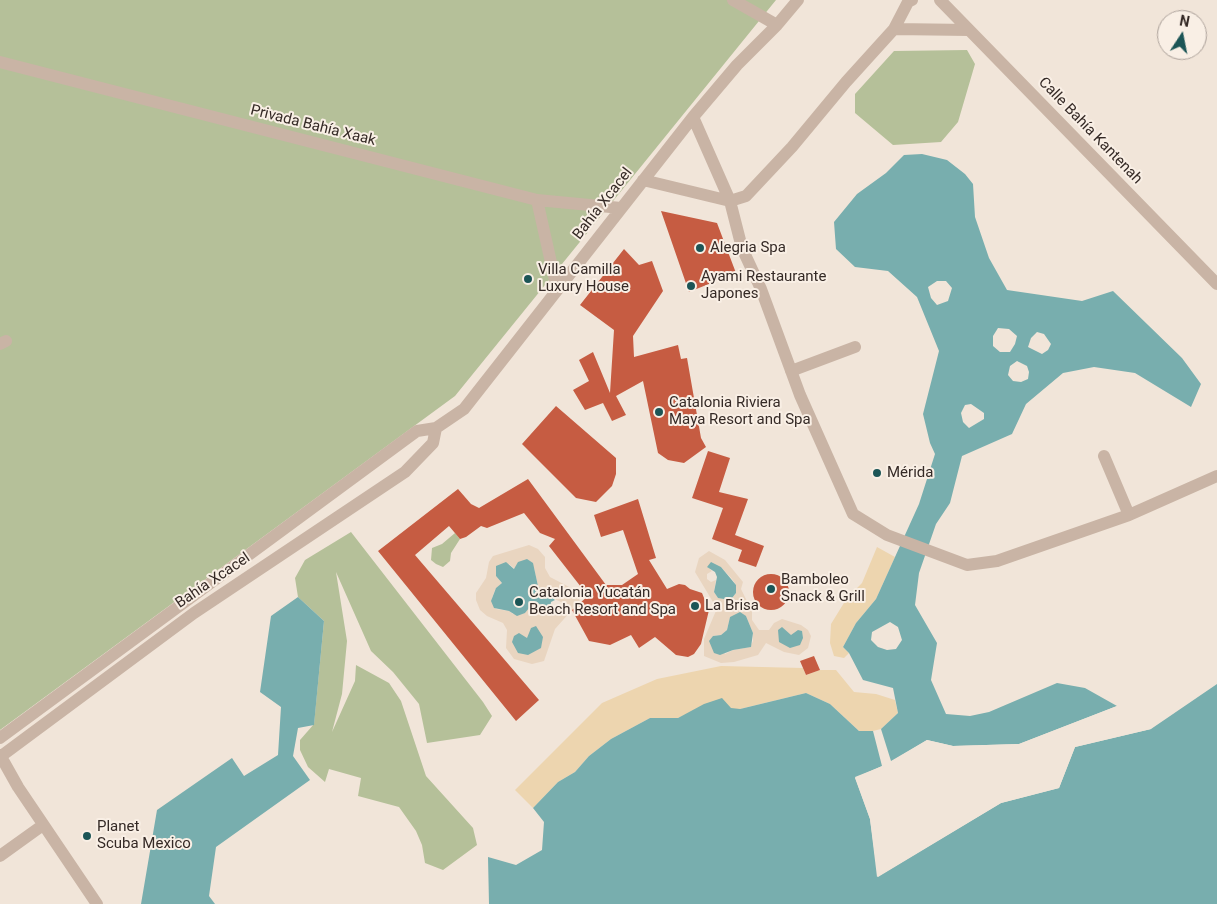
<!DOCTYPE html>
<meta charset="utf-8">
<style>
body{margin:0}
#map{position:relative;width:1217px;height:904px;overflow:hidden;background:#f1e5d9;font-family:Roboto,sans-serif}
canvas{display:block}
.north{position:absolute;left:1157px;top:10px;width:50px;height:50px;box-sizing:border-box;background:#f9efe5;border:1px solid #aba099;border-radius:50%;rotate:11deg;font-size:14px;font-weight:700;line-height:20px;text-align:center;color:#352a26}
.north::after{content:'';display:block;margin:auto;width:18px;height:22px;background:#1c5556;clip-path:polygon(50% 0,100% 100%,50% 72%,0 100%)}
</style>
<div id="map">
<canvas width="1217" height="904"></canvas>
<div class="north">N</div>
</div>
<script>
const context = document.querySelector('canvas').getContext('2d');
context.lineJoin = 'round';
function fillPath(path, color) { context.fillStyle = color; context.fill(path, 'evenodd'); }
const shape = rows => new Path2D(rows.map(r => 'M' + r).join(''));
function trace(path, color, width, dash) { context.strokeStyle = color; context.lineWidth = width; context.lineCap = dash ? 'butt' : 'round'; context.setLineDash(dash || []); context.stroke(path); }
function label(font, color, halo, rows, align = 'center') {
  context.font = font + ' Roboto,sans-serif'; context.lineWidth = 4; context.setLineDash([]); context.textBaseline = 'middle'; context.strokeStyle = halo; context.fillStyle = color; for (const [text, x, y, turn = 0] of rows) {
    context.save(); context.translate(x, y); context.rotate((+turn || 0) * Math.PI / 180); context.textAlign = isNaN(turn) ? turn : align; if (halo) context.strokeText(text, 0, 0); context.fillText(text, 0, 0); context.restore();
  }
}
const green = shape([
 [0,0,776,0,455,396,0,730],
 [967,50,975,64,958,122,941,142,893,145,855,113,855,94,894,51],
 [351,532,483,702,492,716,480,735,427,743,419,704,393,672,371,651,336,572,347,641,342,694,332,732,355,681,356,665,389,683,401,701,426,776,473,828,477,845,443,870,425,863,422,845,416,831,399,807,358,796,361,778,329,769,325,782,308,767,300,750,300,740,314,724,324,621,298,597,295,578,305,560],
 [455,533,460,539,451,553,450,561,443,567,436,564,431,560,432,548,442,544]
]);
const sand = shape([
 [877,547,895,557,876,599,856,623,843,647,849,653,844,658,834,656,830,643,831,624,847,598,862,583],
 [721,666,803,668,806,675,820,670,836,670,854,692,876,694,895,700,898,713,881,729,873,731,859,731,830,704,806,693,740,709,685,715,678,718,650,718,611,739,589,756,575,772,558,782,533,808,515,790,602,703,657,679]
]);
const plaza = shape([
 [529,545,538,549,545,557,545,568,550,577,573,589,580,601,555,629,544,661,532,664,514,659,506,648,507,630,503,623,487,616,480,610,476,600,476,593,486,578,489,562,493,556],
 [519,562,534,568,538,586,550,597,561,602,562,607,560,611,555,612,538,602,531,604,525,613,513,614,509,611,496,609,492,598,495,590,502,583,496,576,509,564,515,569],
 [709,551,725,560,743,582,741,589,747,601,752,605,752,620,759,630,769,630,774,623,782,619,801,625,808,630,811,636,808,648,799,655,784,652,766,643,758,655,734,662,721,663,704,656,704,639,718,606,713,602,695,572,699,558],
 [707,566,721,567,732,579,736,585,736,593,732,598,718,598,714,592,716,580,711,582,707,579,707,574,712,571],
 [746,616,753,633,753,641,750,647,733,650,725,654,713,636,721,635,727,630,730,617]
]);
const water = shape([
 [922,154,947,160,965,174,973,184,975,217,989,258,1007,290,1082,301,1113,291,1182,358,1201,384,1191,407,1135,373,1094,367,1063,373,1026,404,1012,434,962,456,950,503,936,524,919,573,915,605,937,643,931,680,946,714,970,716,989,712,1057,683,1085,688,1117,706,1019,744,953,746,927,740,891,761,881,729,898,713,893,688,863,680,849,653,843,647,856,623,876,599,919,504,935,454,930,443,923,414,939,351,917,297,888,271,855,267,836,249,834,222,857,194,886,173,904,155],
 [937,281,946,281,952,288,948,301,937,305,931,298,928,287],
 [998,328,1009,329,1017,336,1015,344,1010,352,1000,352,993,346,993,336],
 [1037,332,1044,334,1051,344,1048,350,1042,354,1028,347,1031,338],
 [1017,361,1027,366,1029,372,1028,379,1021,382,1013,381,1008,375,1010,366],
 [971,404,984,413,984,419,969,428,963,422,961,413,965,405],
 [890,622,898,627,902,640,896,649,887,650,878,647,871,640,872,632],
 [527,559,533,563,538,586,555,600,551,602,550,608,534,602,525,613,517,616,509,611,494,608,491,601,496,588,502,583,496,576,496,566,506,562,514,569,518,562],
 [711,562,721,567,736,585,736,593,732,598,724,599,718,598,714,592,717,577,715,572,707,567],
 [298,597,324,621,314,725,298,728,293,756,310,780,216,847,209,896,215,904,141,904,157,810,232,758,244,776,278,755,281,707,260,692,271,616],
 [740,612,746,616,753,633,751,647,733,650,720,655,714,653,709,641,713,636,721,635,727,630,730,617],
 [536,626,543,637,541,648,528,655,518,653,512,642,514,636,519,633,527,638,531,628],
 [782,627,791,635,798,630,802,631,803,638,800,645,790,648,779,642,778,630],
 [1217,684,1217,904,489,904,488,857,516,865,542,850,544,822,533,808,558,782,575,772,589,756,611,739,650,718,678,718,704,704,722,698,731,708,740,709,806,693,830,704,859,731,873,731,882,766,855,778,870,819,878,877,1001,803,1059,788,1075,747,1151,729]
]);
const pier = shape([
 [1117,706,1118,708,1020,746,953,749,927,742,892,763,889,763,927,740,953,746,1019,744],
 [1148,728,1151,729,1075,747,1059,788,1001,803,877,877,870,819,855,777,885,765,883,768,858,779,872,819,879,873,1000,801,1057,786,1074,745]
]);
const building = shape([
 [661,211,717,223,736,273,689,292],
 [624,249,639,265,652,261,663,291,633,336,634,357,678,345,681,359,687,358,701,438,706,447,684,463,668,460,658,453,643,381,616,396,626,415,612,421,603,403,585,410,573,390,589,381,579,360,593,352,610,393,614,330,580,305],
 [556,406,616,458,616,474,612,486,596,502,576,498,522,444],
 [708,451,730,458,719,492,748,499,735,535,764,546,756,567,738,561,742,550,712,539,723,508,692,498],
 [528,479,606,585,622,585,638,574,623,530,601,537,594,515,638,499,656,558,649,560,667,589,679,584,685,585,690,589,702,593,709,610,701,644,694,654,688,657,676,655,655,637,639,648,631,635,610,645,589,641,572,610,588,596,549,546,555,539,540,533,524,513,487,528,481,526,466,537,460,539,449,526,415,555,539,700,516,721,378,551,458,489,471,504,479,508],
 '753 592a18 18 0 1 1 36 0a18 18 0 1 1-36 0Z',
 [814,656,820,670,806,675,800,661]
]);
const street = shape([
 [733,0,777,25],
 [940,0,1217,284],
 [894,29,969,30],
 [0,62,537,200,621,208],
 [693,117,730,201,742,248,761,289,800,395,853,514,887,535,967,565,997,561,1129,515,1217,476],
 [643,180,730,201,746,196,792,147,846,82,894,29,908,2,912,0],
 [537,200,557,289],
 [0,344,6,341],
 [791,371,855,347],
 [1104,456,1129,515],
 [0,738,417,431,436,428,464,409,693,117,737,65,777,25,798,0],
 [0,755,18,787,97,904],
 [0,757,194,613,405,472,433,443,436,428],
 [0,856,43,825]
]);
const markers = [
 [700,248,5,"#1c5556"],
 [528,279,5,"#1c5556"],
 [691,286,5,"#1c5556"],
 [659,412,5,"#1c5556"],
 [877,473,5,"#1c5556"],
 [771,589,5,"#1c5556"],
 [519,602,5,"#1c5556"],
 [695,606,5,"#1c5556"],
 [87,836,5,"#1c5556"]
];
const streetNames = [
 ["Privada Bahía Xaak",313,126,14],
 ["Calle Bahía Kantenah",1090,131,46],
 ["Bahía Xcacel",603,204,-52],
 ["Bahía Xcacel",213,581,-34]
];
const poiNames = [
 ["Alegria Spa",710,248],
 ["Villa Camilla",538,270],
 ["Luxury House",538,287],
 ["Ayami Restaurante",701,277],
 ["Japones",701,294],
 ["Catalonia Riviera",669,403],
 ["Maya Resort and Spa",669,420],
 ["Mérida",887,473],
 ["Bamboleo",781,580],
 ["Snack & Grill",781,597],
 ["Catalonia Yucatán",529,593],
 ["Beach Resort and Spa",529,610],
 ["La Brisa",705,606],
 ["Planet",97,827],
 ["Scuba Mexico",97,844]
];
fillPath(green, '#b5c099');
fillPath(sand, '#edd5af');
fillPath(plaza, '#e9d5c0');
fillPath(water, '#78aeae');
fillPath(pier, '#f1e5d9');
fillPath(building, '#c65c42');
trace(street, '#c9b4a5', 12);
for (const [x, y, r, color] of markers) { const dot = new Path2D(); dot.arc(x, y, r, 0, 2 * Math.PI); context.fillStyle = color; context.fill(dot); trace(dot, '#f9efe5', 2); }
label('15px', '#352a26', '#f9efe5', streetNames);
label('15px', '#352a26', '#f9efe5', poiNames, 'left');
</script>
